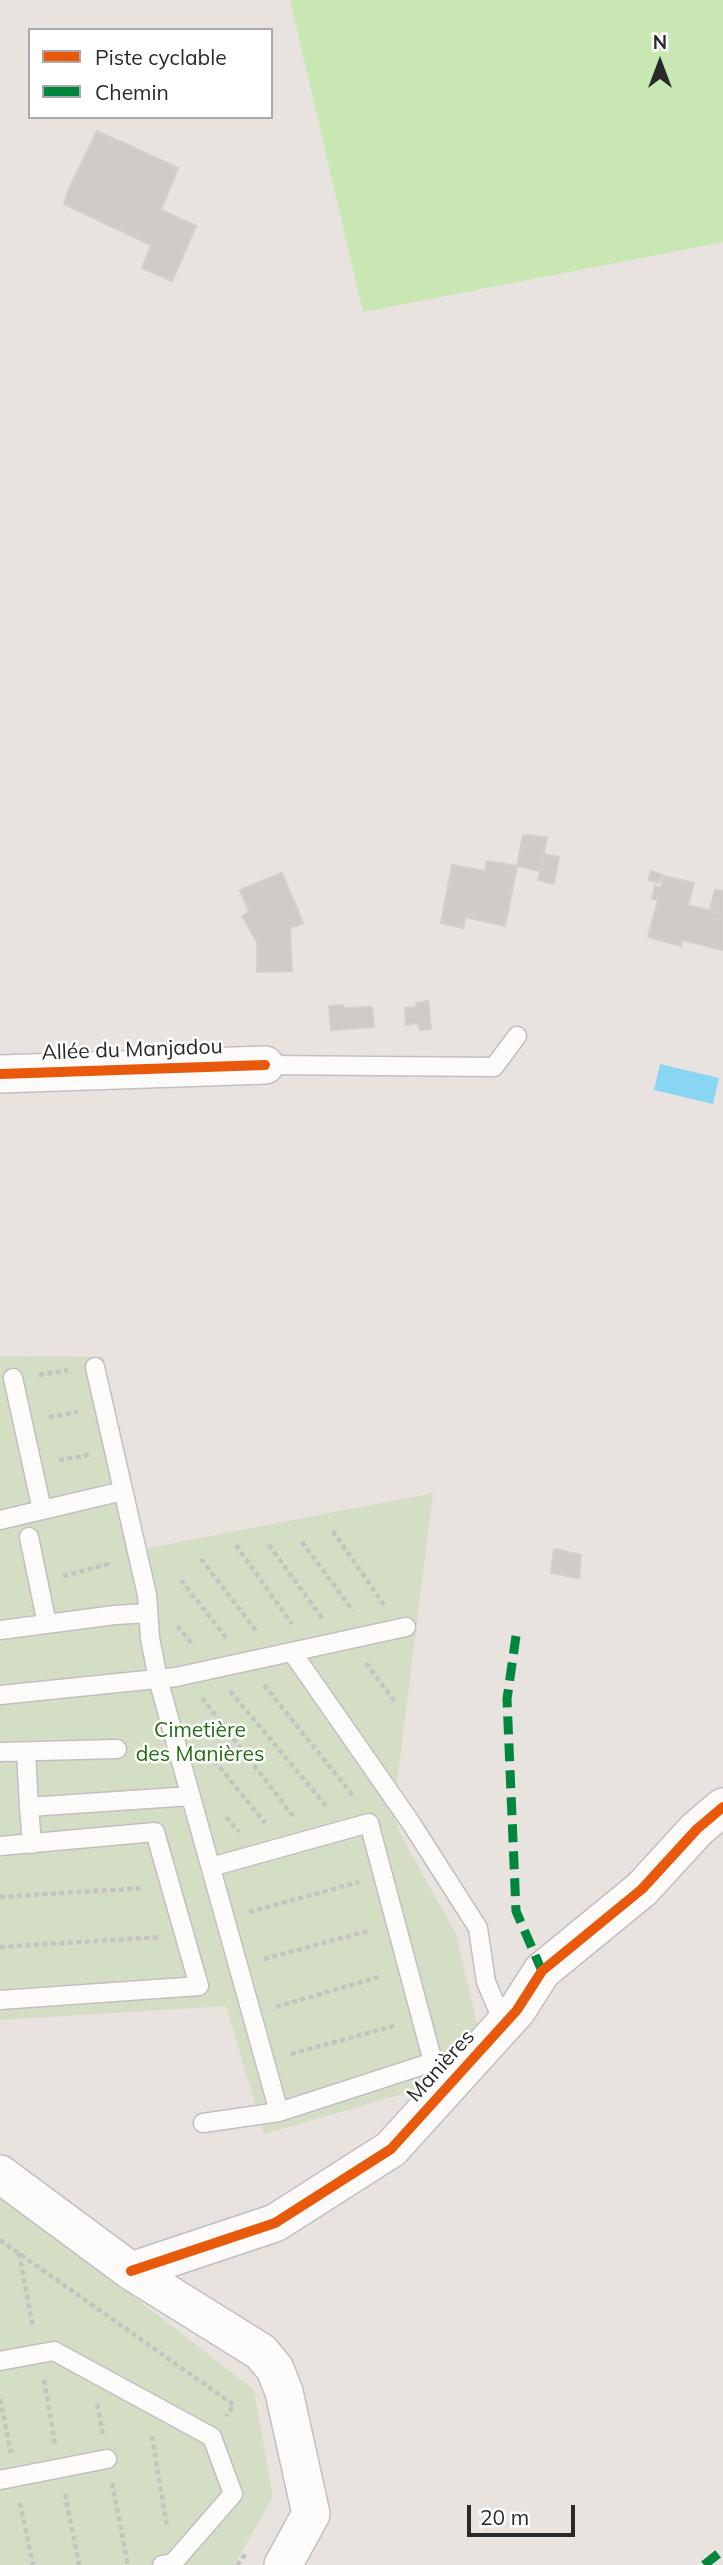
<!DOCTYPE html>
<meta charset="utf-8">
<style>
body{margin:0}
#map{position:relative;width:723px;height:2565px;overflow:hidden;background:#e8e3de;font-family:Mulish,sans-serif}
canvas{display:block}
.legend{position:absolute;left:28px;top:28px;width:245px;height:91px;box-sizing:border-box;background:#fff;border:2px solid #a9a9a9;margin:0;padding:9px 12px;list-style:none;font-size:21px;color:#292929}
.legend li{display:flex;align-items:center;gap:14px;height:35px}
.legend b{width:35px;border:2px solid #a9a9a9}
.north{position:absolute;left:625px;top:28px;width:70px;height:70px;-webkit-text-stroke:5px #fff;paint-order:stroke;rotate:0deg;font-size:19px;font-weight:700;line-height:28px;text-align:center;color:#292929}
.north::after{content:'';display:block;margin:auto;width:24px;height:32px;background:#292929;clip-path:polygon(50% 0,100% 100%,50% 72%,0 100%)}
.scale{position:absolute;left:467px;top:2505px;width:108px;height:32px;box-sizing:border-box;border:4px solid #292929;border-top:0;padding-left:9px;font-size:21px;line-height:24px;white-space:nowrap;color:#292929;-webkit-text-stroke:5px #fff;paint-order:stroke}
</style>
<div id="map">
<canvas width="723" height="2565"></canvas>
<ul class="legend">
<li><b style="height:9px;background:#e8590c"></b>Piste cyclable</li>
<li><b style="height:9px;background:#00873e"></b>Chemin</li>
</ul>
<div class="north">N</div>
<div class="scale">20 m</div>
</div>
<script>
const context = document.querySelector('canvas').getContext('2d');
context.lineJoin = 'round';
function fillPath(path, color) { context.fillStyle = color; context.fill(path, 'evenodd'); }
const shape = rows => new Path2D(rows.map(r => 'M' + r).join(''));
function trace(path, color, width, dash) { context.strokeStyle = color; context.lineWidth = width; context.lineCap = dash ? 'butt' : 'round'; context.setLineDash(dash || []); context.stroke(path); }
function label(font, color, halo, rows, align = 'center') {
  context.font = font + ' Mulish,sans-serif'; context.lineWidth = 5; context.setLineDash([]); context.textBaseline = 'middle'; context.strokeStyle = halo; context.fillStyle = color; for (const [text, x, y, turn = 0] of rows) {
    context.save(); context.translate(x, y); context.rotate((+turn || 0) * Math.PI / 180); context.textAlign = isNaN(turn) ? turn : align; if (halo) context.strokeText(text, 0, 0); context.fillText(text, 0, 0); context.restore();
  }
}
const green = shape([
 [290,0,723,0,723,242,363,312]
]);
const cemetery = shape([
 [0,1356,104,1357,138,1550,433,1493,393,1815,404,1841,456,1934,477,2023,448,2081,264,2134,226,2006,0,2020],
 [0,2193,254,2390,273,2497,234,2565,0,2565]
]);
const water = shape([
 [660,1064,719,1078,713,1104,654,1090]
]);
const building = shape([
 [97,131,178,168,161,210,196,226,172,281,142,268,151,245,64,204,69,189,97,131],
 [523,835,547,837,540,871,517,866,523,835],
 [544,854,559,857,554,884,538,880,544,854],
 [487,861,517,866,505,926,465,917,463,928,441,923,452,865,485,871,487,861],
 [651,871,662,875,659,883,648,880,651,871],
 [282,873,303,923,290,928,292,971,257,972,257,942,242,916,249,912,240,890,282,873],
 [664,876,694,883,688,905,723,914,723,950,682,940,681,946,648,937,658,900,652,899,655,886,661,888,664,876],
 [715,890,723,891,723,914,710,910,715,890],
 [428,1001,431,1029,420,1030,418,1023,406,1025,405,1008,416,1007,416,1003,428,1001],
 [343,1005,343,1008,372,1007,374,1027,331,1030,329,1006,343,1005],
 [554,1549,581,1555,579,1578,551,1573,554,1549]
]);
const path = shape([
 [39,1375,68,1370],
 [49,1417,78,1412],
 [59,1460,89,1455],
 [333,1531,384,1605],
 [302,1542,353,1611],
 [236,1545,292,1624],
 [269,1545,322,1618],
 [201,1559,258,1633],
 [63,1576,112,1563],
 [181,1580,228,1640],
 [177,1626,194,1646],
 [366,1663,396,1703],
 [264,1685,355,1798],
 [230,1691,328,1808],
 [202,1698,293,1816],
 [209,1754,265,1823],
 [226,1817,239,1832],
 [0,1897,142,1888],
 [249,1912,359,1882],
 [0,1947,159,1937],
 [264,1959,371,1930],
 [276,2007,382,1976],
 [291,2054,397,2025],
 [0,2240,234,2405,226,2416],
 [19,2253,33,2327],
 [44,2380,55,2444],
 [0,2399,11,2453],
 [97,2404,103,2434],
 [152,2436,167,2527],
 [112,2483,128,2565],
 [65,2494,79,2565],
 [20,2503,33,2565],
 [237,2565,247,2552]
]);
const lane = shape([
 [265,1065,494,1067,517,1036],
 [95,1367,147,1595,150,1638,158,1679,279,2112,203,2123],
 [13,1378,42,1510],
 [0,1520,123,1491],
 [29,1537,47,1624],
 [0,1630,115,1615,148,1613],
 [292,1652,411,1823,478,1928,486,1982,504,2024],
 [0,1695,176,1677,406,1627],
 [0,1752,117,1749],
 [26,1752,29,1807],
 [32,1844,29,1807,191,1796],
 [0,1846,155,1832,199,1986,0,2000],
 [211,1867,369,1823,433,2062,279,2112],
 [0,2361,54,2351,212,2437,233,2494,173,2563,162,2565],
 [0,2480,107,2459]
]);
const street = shape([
 [0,1074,265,1065],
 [0,2174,131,2271,261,2352,275,2369,284,2392,311,2514,283,2565],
 [131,2271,275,2223,391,2149,517,2010,542,1971,642,1889,697,1829,723,1807]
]);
const quiet = shape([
 [516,1636,507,1699,516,1911,542,1971],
 [704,2565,723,2550]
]);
const cycleway = shape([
 [0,1074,265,1065],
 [131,2271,275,2223,391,2149,517,2010,542,1971,642,1889,697,1829,723,1807]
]);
const streetNames = [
 ["Allée du Manjadou",132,1050,-2],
 ["Manières",441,2066,-48]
];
const parkNames = [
 ["Cimetière",200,1731],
 ["des Manières",200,1755]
];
fillPath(green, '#c8e7b3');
fillPath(cemetery, '#d4dec4');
fillPath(water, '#88d6f2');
fillPath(building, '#cecbc8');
trace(building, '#d3cfca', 2);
trace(lane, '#c1bfc0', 21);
trace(street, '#c1bfc0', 40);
trace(path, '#c4c4c3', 4.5, [5, 3.5]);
trace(lane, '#fcfbfa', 18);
trace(street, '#fcfbfa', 37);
trace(quiet, '#00873e', 9, [18, 9]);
trace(cycleway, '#e8590c', 10);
label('21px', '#292929', '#fff', streetNames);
label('21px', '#246d12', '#fff', parkNames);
</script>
